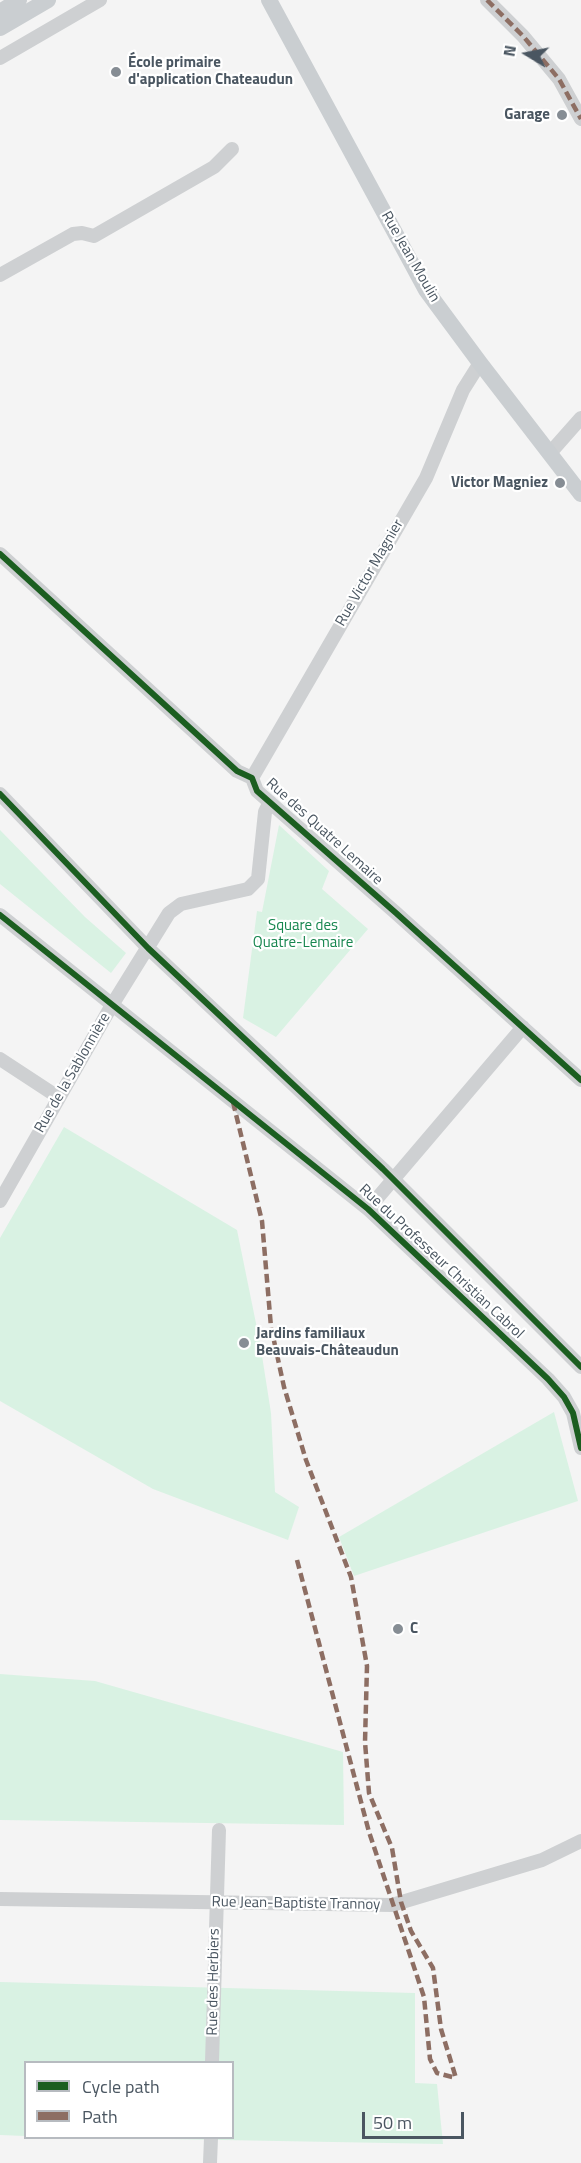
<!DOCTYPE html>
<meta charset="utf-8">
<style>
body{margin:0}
#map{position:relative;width:581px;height:2163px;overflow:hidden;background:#f4f4f4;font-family:"Titillium Web",sans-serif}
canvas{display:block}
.legend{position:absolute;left:24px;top:2061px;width:210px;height:78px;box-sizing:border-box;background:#fff;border:2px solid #b7bbc0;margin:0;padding:8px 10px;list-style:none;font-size:18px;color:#4a5661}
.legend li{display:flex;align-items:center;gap:12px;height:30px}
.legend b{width:30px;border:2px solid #b7bbc0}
.north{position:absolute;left:497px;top:24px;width:60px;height:60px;-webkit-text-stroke:4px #fff;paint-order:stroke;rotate:280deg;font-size:16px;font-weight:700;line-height:24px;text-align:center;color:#4a5661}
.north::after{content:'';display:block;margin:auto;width:21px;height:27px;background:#4a5661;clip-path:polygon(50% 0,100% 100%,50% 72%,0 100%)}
.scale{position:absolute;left:362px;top:2112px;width:102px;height:27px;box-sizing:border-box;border:3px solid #4a5661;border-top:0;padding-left:8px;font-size:18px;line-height:21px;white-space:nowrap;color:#4a5661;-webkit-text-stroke:4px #fff;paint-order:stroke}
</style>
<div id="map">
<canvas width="581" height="2163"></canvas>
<ul class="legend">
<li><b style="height:8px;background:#1b5e20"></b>Cycle path</li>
<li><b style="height:8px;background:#8d6e63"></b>Path</li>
</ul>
<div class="north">N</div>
<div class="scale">50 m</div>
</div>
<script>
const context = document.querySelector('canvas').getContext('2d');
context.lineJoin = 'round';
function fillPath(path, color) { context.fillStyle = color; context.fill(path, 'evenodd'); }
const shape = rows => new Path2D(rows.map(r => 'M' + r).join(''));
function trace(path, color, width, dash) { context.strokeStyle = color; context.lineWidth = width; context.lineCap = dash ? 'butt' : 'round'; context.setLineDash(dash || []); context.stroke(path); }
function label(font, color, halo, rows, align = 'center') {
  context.font = font + ' "Titillium Web",sans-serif'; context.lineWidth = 4.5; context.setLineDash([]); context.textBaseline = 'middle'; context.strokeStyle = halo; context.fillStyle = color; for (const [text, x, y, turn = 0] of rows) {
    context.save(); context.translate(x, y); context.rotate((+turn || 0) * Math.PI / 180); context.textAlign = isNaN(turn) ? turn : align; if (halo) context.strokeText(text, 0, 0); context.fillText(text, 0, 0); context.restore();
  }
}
const green = shape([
 [279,825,329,871,322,889,368,929,276,1037,243,1018,257,911,262,912],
 [0,830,85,917,126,953,111,973,0,884],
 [64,1127,237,1230,260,1343,271,1413,275,1492,299,1507,288,1540,153,1489,0,1401,0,1238],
 [554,1412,578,1501,354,1576,339,1537],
 [0,1674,95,1681,343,1752,344,1825,0,1820],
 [0,1982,415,1993,415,2083,437,2084,443,2144,113,2138,232,2138,232,2062,26,2062,25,2136,0,2135]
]);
const minor = shape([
 [487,0,523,36,559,79,581,119],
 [0,58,100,0],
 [0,275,73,234,82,233,94,236,214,167,232,149],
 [550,453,581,418],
 [0,554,237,771,252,778,257,791,396,913,581,1080],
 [252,778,426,478,463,390,480,363],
 [0,794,148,948,383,1169,581,1367],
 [0,915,368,1209,548,1379,564,1397,573,1413,581,1448],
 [0,1059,58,1097],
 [0,1201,112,1005,169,913,181,904,248,889,258,879,265,812,270,802],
 [368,1209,523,1027],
 [0,1899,392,1905,542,1860,581,1841],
 [212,2062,219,1830],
 [210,2163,211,2138]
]);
const major = shape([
 [269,0,426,290,480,363,581,494],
 [0,12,19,0],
 [0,28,48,0]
]);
const quiet = shape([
 [487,0,523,36,559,79,581,119],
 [233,1102,262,1221,271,1327,284,1387,306,1460,351,1577,367,1666,365,1742,369,1793,392,1848,401,1902,411,1931,433,1968,441,2029,456,2078],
 [297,1560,369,1832,424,1997,430,2059,437,2073,456,2078]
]);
const cycleway = shape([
 [0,554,237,771,252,778,257,791,396,913,581,1080],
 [0,794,148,948,383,1169,581,1367],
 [0,915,368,1209,548,1379,564,1397,573,1413,581,1448]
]);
const markers = [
 [116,72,6,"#868d94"],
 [562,115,6,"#868d94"],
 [560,483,6,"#868d94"],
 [244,1343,6,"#868d94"],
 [398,1629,6,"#868d94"]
];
const poiNames = [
 ["École primaire",128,63],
 ["d'application Chateaudun",128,80],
 ["Garage",550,115,"right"],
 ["Victor Magniez",548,483,"right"],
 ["Jardins familiaux",256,1334],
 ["Beauvais-Châteaudun",256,1351],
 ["C",410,1629]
];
const streetNames = [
 ["Rue Jean Moulin",410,257,60],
 ["Rue Victor Magnier",370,573,-60],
 ["Rue des Quatre Lemaire",324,832,42],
 ["Rue de la Sablonnière",73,1073,-60],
 ["Rue du Professeur Christian Cabrol",441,1262,43],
 ["Rue Jean-Baptiste Trannoy",296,1904,1],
 ["Rue des Herbiers",214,1982,-89]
];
const parkNames = [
 ["Square des",303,926],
 ["Quatre-Lemaire",303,943]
];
fillPath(green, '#d9f2e3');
trace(minor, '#ced0d2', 14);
trace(major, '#caced1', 16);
trace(quiet, '#8d6e63', 4.5, [9, 4.5]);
trace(cycleway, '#1b5e20', 6);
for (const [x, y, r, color] of markers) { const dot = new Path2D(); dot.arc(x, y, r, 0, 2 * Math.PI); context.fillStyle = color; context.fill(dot); trace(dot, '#fff', 2); }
label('bold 15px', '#4a5661', '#fff', poiNames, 'left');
label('15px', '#4a5661', '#fff', streetNames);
label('15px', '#17864f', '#fff', parkNames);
</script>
